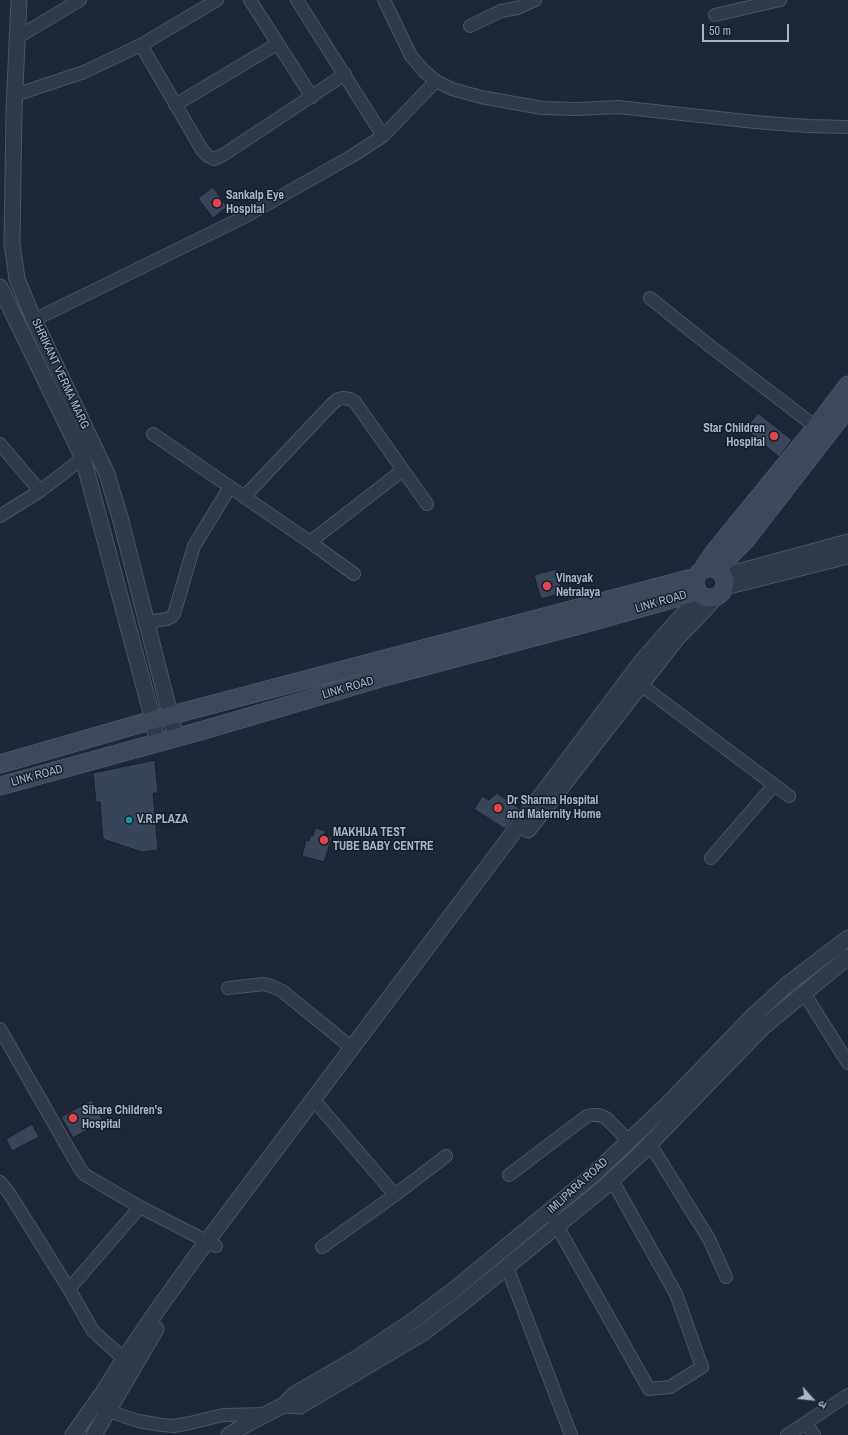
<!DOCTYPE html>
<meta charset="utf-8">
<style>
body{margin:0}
#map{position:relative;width:848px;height:1435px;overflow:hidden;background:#1d2737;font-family:"Archivo Narrow","Noto Sans Devanagari",sans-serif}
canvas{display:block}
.north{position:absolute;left:792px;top:1379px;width:40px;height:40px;-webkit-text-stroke:3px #161e2b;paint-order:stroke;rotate:117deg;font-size:11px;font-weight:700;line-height:16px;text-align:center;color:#a9b4c5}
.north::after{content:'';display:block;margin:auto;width:14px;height:18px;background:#a9b4c5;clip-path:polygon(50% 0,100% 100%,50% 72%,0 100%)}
.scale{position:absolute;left:702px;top:24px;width:87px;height:18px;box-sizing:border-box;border:2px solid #a9b4c5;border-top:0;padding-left:5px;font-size:12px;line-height:14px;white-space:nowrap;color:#a9b4c5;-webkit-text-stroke:3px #161e2b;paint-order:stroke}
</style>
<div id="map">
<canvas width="848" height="1435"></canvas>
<div class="north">उ</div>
<div class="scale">50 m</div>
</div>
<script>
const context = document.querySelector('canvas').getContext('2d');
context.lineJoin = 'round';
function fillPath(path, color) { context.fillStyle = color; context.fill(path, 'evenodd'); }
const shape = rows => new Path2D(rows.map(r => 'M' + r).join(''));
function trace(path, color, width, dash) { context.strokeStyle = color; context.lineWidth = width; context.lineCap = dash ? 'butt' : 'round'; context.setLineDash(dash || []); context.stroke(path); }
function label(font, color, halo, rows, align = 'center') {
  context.font = font + ' "Archivo Narrow",sans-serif'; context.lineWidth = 3; context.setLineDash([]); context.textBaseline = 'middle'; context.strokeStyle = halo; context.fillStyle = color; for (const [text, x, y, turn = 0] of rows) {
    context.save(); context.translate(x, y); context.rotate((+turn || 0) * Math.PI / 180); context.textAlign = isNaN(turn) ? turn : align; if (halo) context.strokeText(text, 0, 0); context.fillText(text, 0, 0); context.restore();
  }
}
const building = shape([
 [213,187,227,207,213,218,198,198,213,187],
 [758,413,792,440,779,457,745,429,758,413],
 [556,569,563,593,541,599,534,575,556,569],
 [155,760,158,793,153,793,158,850,142,852,103,839,100,802,96,802,93,773,155,760],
 [497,793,520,809,505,829,474,809,482,796,489,800,497,793],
 [315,828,326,831,324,835,332,837,324,862,302,856,306,840,309,841,311,835,313,836,315,828],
 [92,1100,103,1121,73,1138,61,1117,92,1100],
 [32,1124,39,1137,12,1151,6,1139,32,1124]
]);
const minor = shape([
 [250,0,312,97],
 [297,0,383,136],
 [384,0,411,56,424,71,436,81,452,89,481,97,542,108,576,109,618,107,755,122,808,126,848,127],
 [715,15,780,0],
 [470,26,501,11,517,8,535,0],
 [18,37,80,0],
 [141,45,202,150,208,156,214,159,223,155,345,74],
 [15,95,84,72,141,45,217,0],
 [175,105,277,44],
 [650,298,710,346,816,427],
 [34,320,246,216,352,156,383,136,436,81],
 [153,434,310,542,354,574],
 [0,444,40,491],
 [244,497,332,404,338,399,343,398,350,399,355,402,427,504],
 [0,516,40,491,83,458],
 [310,542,403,470],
 [147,622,167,619,171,617,174,614,194,546,230,487],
 [641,685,789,796],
 [711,858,774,785],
 [228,988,264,984,271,986,282,991,352,1048],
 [804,993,848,1063],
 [0,1029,79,1167,84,1174,92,1179,140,1207,216,1246],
 [319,1106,395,1195],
 [650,1144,709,1239,726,1277],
 [509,1175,587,1116,592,1115,599,1115,606,1118,628,1140],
 [0,1182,9,1193,69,1289,93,1331,124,1359],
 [553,1219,649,1389,670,1387,702,1367,676,1294,612,1180],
 [322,1247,395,1195,446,1156],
 [507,1267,571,1435],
 [69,1289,140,1207],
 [100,1408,138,1421,162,1425,174,1426,190,1423,223,1415,266,1414],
 [806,1423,814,1435],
 [787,1435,848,1395]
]);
const tertiary = shape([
 [19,0,14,110,12,243,17,279,34,320,107,474,121,521,176,738],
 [0,287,83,458,153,720,157,743],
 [723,576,848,542],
 [725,587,848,556],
 [528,830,678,637,695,620,715,598],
 [284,1405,300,1406,423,1333,465,1301,602,1189,638,1156,763,1027,848,957],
 [73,1435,102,1394,124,1359,158,1309,199,1252,641,662,700,595],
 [94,1435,156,1329],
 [229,1435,245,1425,284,1405,295,1394,357,1358,414,1320,455,1289,593,1175,668,1104,754,1015,788,984,848,938]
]);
const secondary = shape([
 '695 583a15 15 0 1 1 30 0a15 15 0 1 1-30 0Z',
 [717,569,746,540,848,408],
 [702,570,714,552,816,427,848,385],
 [0,764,153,720,696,577],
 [0,786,204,730,388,676,587,623,697,592]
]);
const markers = [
 [217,203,5,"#e0444e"],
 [774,436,5,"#e0444e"],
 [547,586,5,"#e0444e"],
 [498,808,5,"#e0444e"],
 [129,820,4,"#0f9aa8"],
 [324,840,5,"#e0444e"],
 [73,1118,5,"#e0444e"]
];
const poiNames = [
 ["Sankalp Eye",226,196],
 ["Hospital",226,210],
 ["Star Children",765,429,"right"],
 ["Hospital",765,443,"right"],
 ["Vinayak",556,579],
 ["Netralaya",556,593],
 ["Dr Sharma Hospital",507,801],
 ["and Maternity Home",507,815],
 ["V.R.PLAZA",137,820],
 ["MAKHIJA TEST",333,833],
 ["TUBE BABY CENTRE",333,847],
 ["Sihare Children's",82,1111],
 ["Hospital",82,1125]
];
const streetNames = [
 ["SHRIKANT VERMA MARG",60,374,65],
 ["LINK ROAD",661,602,-16],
 ["LINK ROAD",348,688,-16],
 ["LINK ROAD",37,776,-15],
 ["IMLIPARA ROAD",578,1186,-42]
];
fillPath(building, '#384558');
trace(building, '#18202d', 1);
trace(minor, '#4b5462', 14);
trace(tertiary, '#4b5462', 17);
trace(secondary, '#4b5462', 19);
trace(minor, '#303947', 12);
trace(tertiary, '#303947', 15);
trace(secondary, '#3e485b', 17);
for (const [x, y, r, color] of markers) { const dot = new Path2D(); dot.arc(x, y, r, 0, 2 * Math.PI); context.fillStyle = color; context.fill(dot); trace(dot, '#161e2b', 1.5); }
label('bold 12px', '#a9b4c5', '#161e2b', poiNames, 'left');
label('12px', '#a9b4c5', '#161e2b', streetNames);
</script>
